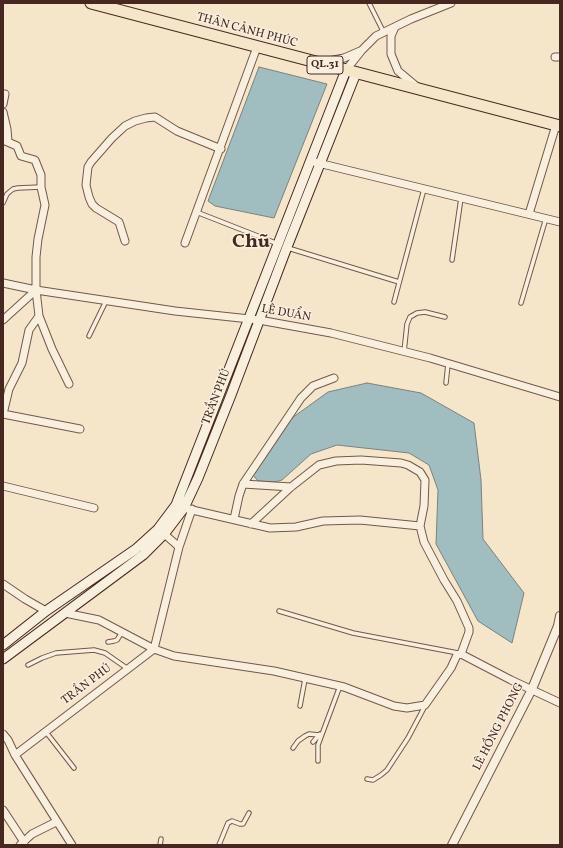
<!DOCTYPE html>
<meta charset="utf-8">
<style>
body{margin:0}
#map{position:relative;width:563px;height:848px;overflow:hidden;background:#f5e6ca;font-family:Vollkorn,serif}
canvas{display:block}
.frame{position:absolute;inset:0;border:4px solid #46281e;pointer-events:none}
</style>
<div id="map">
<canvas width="563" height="848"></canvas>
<div class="frame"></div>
</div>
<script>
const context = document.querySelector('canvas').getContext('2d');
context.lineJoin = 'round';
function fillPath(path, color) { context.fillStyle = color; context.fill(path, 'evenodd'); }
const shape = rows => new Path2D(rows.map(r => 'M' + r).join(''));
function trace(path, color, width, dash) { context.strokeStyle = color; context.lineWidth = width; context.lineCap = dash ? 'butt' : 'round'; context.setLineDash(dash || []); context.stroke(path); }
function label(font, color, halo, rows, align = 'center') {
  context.font = font + ' Vollkorn,serif'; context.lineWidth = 3; context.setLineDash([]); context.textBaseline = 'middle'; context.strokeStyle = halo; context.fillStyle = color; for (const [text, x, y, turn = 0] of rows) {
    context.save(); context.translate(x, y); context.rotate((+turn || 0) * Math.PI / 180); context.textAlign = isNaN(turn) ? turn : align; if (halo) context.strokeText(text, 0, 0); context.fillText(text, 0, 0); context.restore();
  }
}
const water = shape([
 [259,67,327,84,274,218,215,206,208,201,259,67],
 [367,383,421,393,474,423,481,480,483,539,524,593,512,643,478,621,436,544,438,490,429,465,409,453,337,445,311,454,282,480,275,482,258,481,253,475,292,418,328,392,367,383]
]);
const service = shape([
 [369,3,383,31],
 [3,203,7,194,13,189,18,188,41,187],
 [199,213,278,244],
 [288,248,399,282],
 [452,260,461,198],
 [394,302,424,189],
 [521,303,546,218],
 [89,336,106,301],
 [404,352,407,324,410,317,417,313,425,312,445,317],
 [446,383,448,364],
 [279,611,353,633,458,653],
 [108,642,114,641,117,640,122,632],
 [28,665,42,658,56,653,94,650,105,653,128,669],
 [300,706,305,679],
 [46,732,74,768],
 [313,742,320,734],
 [293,748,298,741,305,736,309,734,319,735],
 [318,761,318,745,340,686],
 [367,779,373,780,381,775,387,770,408,738,425,706],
 [160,845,161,839],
 [219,845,228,823,232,821,240,824,243,824,249,813]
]);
const minor = shape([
 [395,27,391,36,391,54,398,71,416,86],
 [555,57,560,57],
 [324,62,344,58,360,51],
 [346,70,362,50,376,36,411,19,451,3],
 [3,104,5,94],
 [3,112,7,129,8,141],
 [3,140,17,146,21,156,35,160,41,175,41,187,45,205,38,239,36,257,36,290,3,320],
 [310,161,560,222],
 [529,214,556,125],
 [125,241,119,222,96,208,92,204,89,197,86,185,88,167,91,162,112,138,125,126,135,121,146,118,155,117,177,131,221,149],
 [185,243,257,47],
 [3,283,36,290,175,311,259,320,331,333,430,358,560,397],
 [36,290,39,316,52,349,69,384],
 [3,414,9,389,22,363,29,330,39,316],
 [3,414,80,429],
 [243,484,291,487],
 [3,486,94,508],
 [188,509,270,528,296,527,323,521,360,520,420,526],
 [234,519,239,496,243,484,301,398,313,386,334,378],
 [161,531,179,547],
 [3,584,25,599,46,611],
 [65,613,99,620,154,649,174,656,274,671,344,687,394,706,407,708,425,705,451,668,457,655,461,654,469,632,469,628,457,601,444,580,424,542,420,526,424,506,425,480,420,472,408,465,401,463,361,460,336,461,319,465,291,487,251,524],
 [461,654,511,680,560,703],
 [3,734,8,740,15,755,72,845],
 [15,755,154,649,179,547,192,509],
 [3,810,24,842],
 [20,845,32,834,56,822]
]);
const tertiary = shape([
 [452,845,532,689,558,626,560,616]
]);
const secondary = shape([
 [3,645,46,611,136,549,158,529,176,505,346,70],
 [3,659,143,555,165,533,184,508,198,478,231,395,287,247,356,73]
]);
const trunk = shape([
 [91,3,560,126]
]);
const shields = [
 [325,65,36]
];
const shieldNames = [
 ["QL.31",325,65]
];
const streetNames = [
 ["THÂN CẢNH PHÚC",247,31,15],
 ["LÊ DUẨN",286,314,10],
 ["TRẦN PHÚ",217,397,-69],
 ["TRẦN PHÚ",87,685,-37],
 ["LÊ HỒNG PHONG",499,727,-63]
];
const townNames = [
 ["Chũ",251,243]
];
fillPath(water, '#a0bdc0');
trace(water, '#7c817f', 1);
trace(service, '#725849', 5.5);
trace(minor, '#725849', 9);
trace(tertiary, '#725849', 10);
trace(secondary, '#46281e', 11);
trace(trunk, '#46281e', 13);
trace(service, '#f8efdd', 3.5);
trace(minor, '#f8efdd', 7);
trace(tertiary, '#f8efdd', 8);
trace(secondary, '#f8efdd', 9);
trace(trunk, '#f5e6ca', 11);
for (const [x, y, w] of shields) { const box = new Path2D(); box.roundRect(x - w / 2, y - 9, w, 18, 3); context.fillStyle = '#f8efdd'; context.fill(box); trace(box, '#46281e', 1); }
label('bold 11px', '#46281e', null, shieldNames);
label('12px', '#46281e', '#f8efdd', streetNames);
label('bold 20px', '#46281e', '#f8efdd', townNames);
</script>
